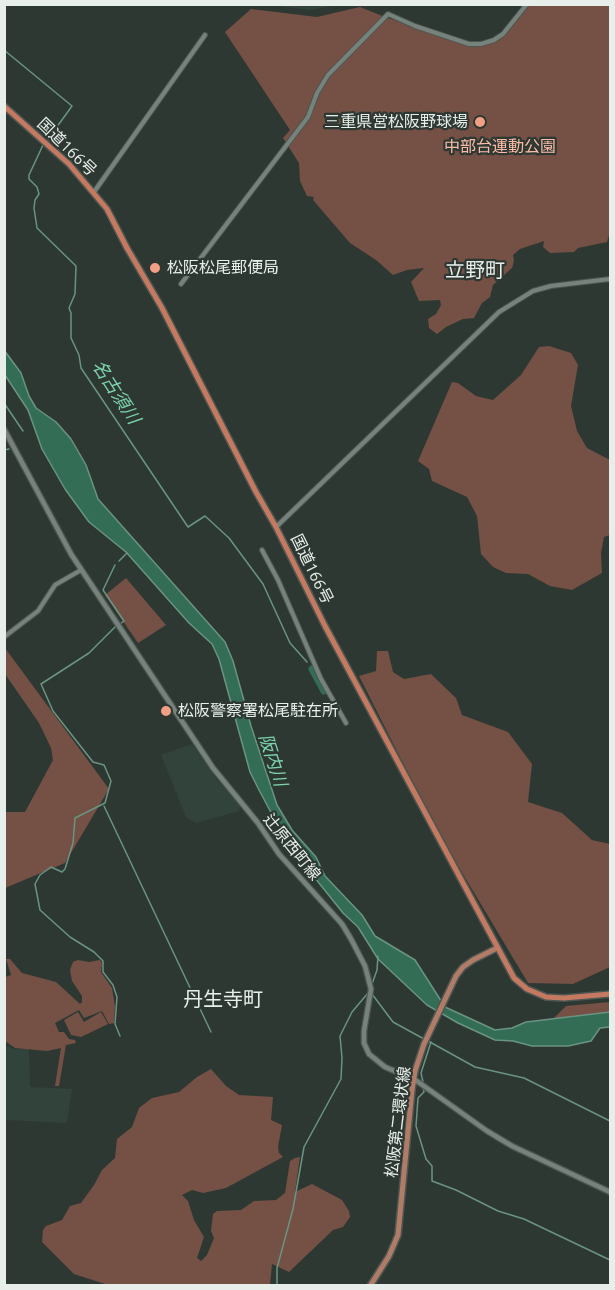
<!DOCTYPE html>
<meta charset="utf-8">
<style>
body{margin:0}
#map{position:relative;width:615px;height:1290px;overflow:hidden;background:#2e3833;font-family:Ubuntu,sans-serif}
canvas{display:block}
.frame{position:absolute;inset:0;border:6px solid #e8efeb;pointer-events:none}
</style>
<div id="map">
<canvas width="615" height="1290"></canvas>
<div class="frame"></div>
</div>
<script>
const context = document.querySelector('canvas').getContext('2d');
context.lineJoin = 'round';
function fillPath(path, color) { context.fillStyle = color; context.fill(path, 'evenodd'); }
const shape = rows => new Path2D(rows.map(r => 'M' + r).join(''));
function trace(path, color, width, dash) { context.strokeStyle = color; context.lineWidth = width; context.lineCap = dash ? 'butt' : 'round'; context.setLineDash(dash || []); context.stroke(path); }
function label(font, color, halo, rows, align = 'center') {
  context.font = font + ' Ubuntu,"Noto Sans JP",sans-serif'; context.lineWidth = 4.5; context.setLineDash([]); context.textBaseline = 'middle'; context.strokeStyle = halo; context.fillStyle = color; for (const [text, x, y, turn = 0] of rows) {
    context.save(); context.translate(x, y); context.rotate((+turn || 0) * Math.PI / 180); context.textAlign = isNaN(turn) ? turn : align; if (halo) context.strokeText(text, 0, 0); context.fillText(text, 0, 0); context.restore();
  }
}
const built = shape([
 [270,5,336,5,311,10],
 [192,744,218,781,240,806,239,811,196,823,186,817,161,755],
 [4,1045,15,1049,29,1048,30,1087,72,1089,67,1123,5,1120]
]);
const green = shape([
 [529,5,610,5,610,236,609,235,607,242,578,248,574,252,550,253,543,247,544,241,520,249,513,255,514,261,512,268,493,285,490,297,482,303,474,318,463,319,446,327,437,334,429,328,428,319,436,314,441,305,440,300,419,301,411,282,424,268,407,270,393,275,376,260,350,243,313,200,314,197,307,196,300,181,299,163,283,138,290,130,225,32,251,9,317,17,360,7,385,17,469,44,481,44,503,34],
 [549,346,571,353,578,365,571,406,577,431,587,448,610,460,610,535,604,537,601,553,602,573,572,590,550,586,528,574,506,573,493,567,481,554,477,516,467,497,432,481,429,469,418,461,452,382,458,383,476,396,493,400,521,375,539,347],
 [126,578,166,625,138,643,105,595],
 [5,648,109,789,65,863,5,888,5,812,25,812,53,760,51,748,39,723,5,674],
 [377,651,388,651,393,672,404,679,431,674,456,698,462,715,508,732,532,764,528,802,562,813,592,840,610,844,610,967,573,984,528,983,439,834,359,676,376,671],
 [6,959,10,959,22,973,56,982,80,1004,82,1002,82,996,72,981,70,970,73,962,78,960,89,962,100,960,102,963,101,972,112,988,115,1006,114,1023,109,1024,102,1011,84,1018,79,1010,55,1023,59,1032,64,1032,69,1039,75,1040,76,1043,66,1045,59,1086,55,1086,61,1048,47,1051,15,1048,5,1041,5,977,11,975],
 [610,1002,610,1015,552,1020,566,1006],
 [78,1012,84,1022,101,1012,108,1024,81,1037,71,1035,64,1020],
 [211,1069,226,1086,239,1095,273,1097,271,1120,282,1125,278,1147,279,1153,283,1157,226,1188,203,1193,192,1190,182,1195,188,1201,194,1220,204,1237,197,1258,201,1261,207,1255,214,1238,211,1231,213,1214,217,1211,241,1210,254,1201,276,1200,285,1193,290,1161,295,1158,300,1157,295,1192,312,1184,342,1200,349,1211,350,1217,343,1227,333,1230,289,1272,272,1264,270,1285,108,1285,74,1274,42,1242,43,1230,46,1226,62,1220,70,1206,81,1203,94,1185,102,1170,115,1158,117,1139,132,1127,139,1108,152,1098,179,1092,197,1077]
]);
const water = shape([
 [4,350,21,373,29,396,36,408,56,422,71,439,86,465,98,499,225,642,233,661,251,726,277,805,292,830,316,857,325,876,362,915,375,936,415,960,445,1007,495,1030,512,1028,526,1022,610,1012,610,1027,600,1028,591,1041,568,1046,532,1046,513,1041,495,1040,458,1023,427,1005,378,959,358,927,343,913,299,858,276,822,258,788,250,772,219,659,212,644,189,623,126,552,89,522,65,489,42,449,28,410,5,375,4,350]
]);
const stream = shape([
 [4,50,72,106,46,142],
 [43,145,29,175,29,179,37,187,39,194,35,200,34,208,37,228,76,266,75,294,69,308,71,313,71,338,79,355,81,368,188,527,205,516,229,538,263,584,290,643,307,662],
 [4,403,23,431],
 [4,450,9,449],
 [119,561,127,553],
 [115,565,103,590,124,621,120,624],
 [116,626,89,653,41,684,53,711,93,762,104,765,111,781,105,803,75,818,73,843,65,869,62,872,51,867,40,875,35,884,40,910,70,937,94,952,103,961,103,972,113,985,117,997,115,1024,120,1036],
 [104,806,211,1032],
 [372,984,377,970,378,956],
 [372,994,393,1022,424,1039],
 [428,1041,475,1067,524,1078,610,1121],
 [423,1082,421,1073,431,1042],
 [423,1087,424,1092,418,1098,416,1126,426,1159,432,1166,432,1181,456,1190,498,1211,524,1219,610,1260],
 [277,1286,277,1268,293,1209,304,1147,341,1079,342,1058,340,1036,352,1012,368,993]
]);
const river = shape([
 [312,669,324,691]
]);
const tertiary = shape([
 [94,192,205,35],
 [181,284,308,117,317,93,328,75,388,14,415,26,469,44,481,44,494,40,503,34,527,4],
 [276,527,499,312,533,291,551,286,610,279],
 [262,550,278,580,321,679,346,723],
 [4,637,38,611,55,585,81,570]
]);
const secondary = shape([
 [4,429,71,554,213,768,258,823,279,854,342,924,351,939,365,966,371,989,364,1031,364,1043,369,1054,385,1067,414,1079,487,1131,512,1146,610,1192]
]);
const primary = shape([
 [370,1286,389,1256,398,1235,412,1090,415,1071,424,1044,456,976,463,967,473,960,497,948]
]);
const trunk = shape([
 [4,106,69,164,107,209,127,248,162,308,256,492,276,527,325,626,514,978,527,989,546,997,564,998,610,994]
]);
const markers = [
 [480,122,6,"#f39f85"],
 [155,268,6,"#f39f85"],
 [166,711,6,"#f39f85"]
];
const poiNames = [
 ["三重県営松阪野球場",468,122,"right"],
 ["松阪松尾郵便局",167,268],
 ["松阪警察署松尾駐在所",178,711]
];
const streetNames = [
 ["国道166号",67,147,44],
 ["国道166号",312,569,64],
 ["辻原西町線",292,847,51],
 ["松阪第二環状線",398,1122,-83]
];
const parkNames = [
 ["中部台運動公園",500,147]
];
const waterNames = [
 ["名古須川",116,392,57],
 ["阪内川",273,760,72]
];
const quarterNames = [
 ["立野町",475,270],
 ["丹生寺町",223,999]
];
fillPath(built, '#32433b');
fillPath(green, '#745045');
fillPath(water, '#346d55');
trace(water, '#6a9482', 1.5);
trace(stream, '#6a9482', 1.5);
trace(river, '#346d55', 7);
trace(tertiary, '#4d5651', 6);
trace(secondary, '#4d5651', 7);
trace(primary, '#4d5651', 8);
trace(trunk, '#4d5651', 8);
trace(tertiary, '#76827c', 4);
trace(secondary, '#76827c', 4.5);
trace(primary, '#b07b67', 5);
trace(trunk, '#c47960', 5);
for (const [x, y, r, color] of markers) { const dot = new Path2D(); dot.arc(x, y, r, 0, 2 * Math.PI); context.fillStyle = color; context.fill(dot); trace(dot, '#2e3833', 2); }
label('16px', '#e8efeb', '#2e3833', poiNames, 'left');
label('16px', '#e8efeb', '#2e3833', streetNames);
label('16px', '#fdbba7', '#2e3833', parkNames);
label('italic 18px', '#7bd3ac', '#2e3833', waterNames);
label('20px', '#e8efeb', '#2e3833', quarterNames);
</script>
